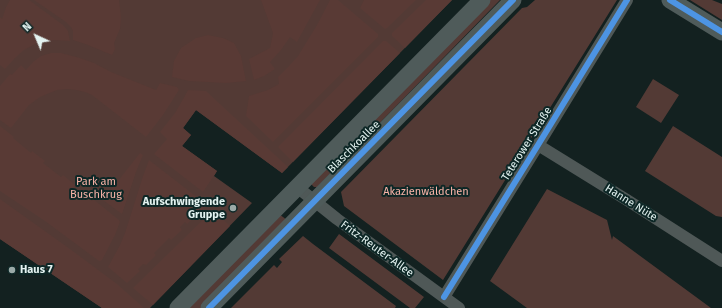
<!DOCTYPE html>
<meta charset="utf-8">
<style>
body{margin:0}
#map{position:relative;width:722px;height:308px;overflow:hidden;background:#132120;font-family:"Fira Sans",sans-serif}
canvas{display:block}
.north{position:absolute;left:16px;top:16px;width:40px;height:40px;-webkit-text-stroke:3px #0d2726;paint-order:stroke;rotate:316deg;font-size:11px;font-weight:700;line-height:16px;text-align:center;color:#e4f3f1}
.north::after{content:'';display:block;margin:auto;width:14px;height:18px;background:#e4f3f1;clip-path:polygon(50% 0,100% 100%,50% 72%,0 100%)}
</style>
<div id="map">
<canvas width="722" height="308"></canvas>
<div class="north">N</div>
</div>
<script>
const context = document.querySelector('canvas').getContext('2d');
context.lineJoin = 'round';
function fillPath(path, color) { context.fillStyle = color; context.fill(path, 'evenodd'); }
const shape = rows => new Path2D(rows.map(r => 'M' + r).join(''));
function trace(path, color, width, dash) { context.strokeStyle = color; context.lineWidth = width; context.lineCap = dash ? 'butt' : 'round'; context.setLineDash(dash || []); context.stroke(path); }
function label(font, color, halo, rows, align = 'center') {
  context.font = font + ' "Fira Sans",sans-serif'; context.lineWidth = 4; context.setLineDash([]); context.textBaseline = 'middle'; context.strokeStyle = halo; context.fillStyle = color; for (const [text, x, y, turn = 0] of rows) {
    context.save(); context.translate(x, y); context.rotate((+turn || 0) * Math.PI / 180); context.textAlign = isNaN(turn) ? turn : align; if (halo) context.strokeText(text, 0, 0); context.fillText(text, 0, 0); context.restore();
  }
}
const green = shape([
 [0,0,452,0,282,173,196,110,183,128,191,135,182,146,217,171,214,176,252,203,150,308,102,308,0,239],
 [490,0,500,0,317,187,314,187,311,184,312,181],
 [535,0,617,0,443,280,344,206,341,192,522,8,527,7],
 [690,0,712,0,722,4,722,20],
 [653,79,679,95,661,123,636,107],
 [673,126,722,157,722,217,716,216,645,171],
 [547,189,607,220,612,240,613,236,711,308,527,308,490,281],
 [279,214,287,220,201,308,187,308],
 [339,234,424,297,415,308,410,308,329,248],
 [303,236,313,244,396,306,395,308,231,308,274,265,277,268,282,262,279,259]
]);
const forest = shape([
 [10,0,29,0,63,25,68,31,70,41,54,40,37,43,24,50,15,58,5,69,0,65,0,17,2,19,6,7],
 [34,0,119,0,121,17,120,29,114,43,115,49,112,55,88,45,73,40,73,31,71,27,66,22],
 [261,0,320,0,297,42,290,37,281,50,270,62,275,69,264,76,254,80,249,59,270,48,273,33],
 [330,0,338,0,378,34,378,37,273,142,246,116,249,96,268,90,279,84,278,77,289,66,298,56,317,25],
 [364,0,416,0,387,28,385,29,360,8],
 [426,0,452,0,405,48,392,36,392,33],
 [208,35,223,38,234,43,241,56,246,81,226,83,208,82,189,81,172,77,174,61,181,48,196,38],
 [383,41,386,41,400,53,293,162,278,147],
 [51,53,61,53,80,58,94,63,111,72,156,90,160,83,177,87,179,90,163,115,146,137,92,95,85,92,76,90,67,89,57,90,40,97,29,105,11,128,0,120,0,86,10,74,12,75,21,65,26,70,33,62,41,56],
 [188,90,206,91,288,167,282,173,196,110,183,128,191,135,182,146,217,171,203,192,154,154,167,139,160,132,175,113,182,101],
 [0,126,14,137,13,138,31,153,32,151,45,161,43,163,61,177,63,175,75,185,74,187,92,201,93,199,119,220,120,222,115,235,102,260,100,261,99,261,45,221,0,191],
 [140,153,143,155,136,172,122,214,103,200],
 [149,160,207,205,187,224,185,222,180,227,182,230,171,240,169,238,154,253,156,255,146,265,143,264,138,269,140,271,127,283,108,267,120,245,125,233,143,176],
 [0,199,70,249,117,284,144,308,102,308,0,239],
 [213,210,230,226,153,305,133,288]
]);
const minor = shape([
 [538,145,627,200,722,261],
 [297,187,337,219,459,308],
 [444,297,538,145,627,0]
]);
const secondary = shape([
 [670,0,722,32],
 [178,308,482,0],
 [209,308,513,0]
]);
const cycleway = shape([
 [670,0,722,32],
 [444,297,538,145,627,0],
 [209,308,513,0]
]);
const markers = [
 [233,208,4,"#9baaa8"],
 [12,270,4,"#9baaa8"]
];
const streetNames = [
 ["Teterower Straße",527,144,-58],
 ["Blaschkoallee",354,147,-45],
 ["Hanne Nüte",631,203,32],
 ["Fritz-Reuter-Allee",377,249,36]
];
const parkNames = [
 ["Park am",96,182],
 ["Buschkrug",96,195],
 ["Akazienwäldchen",426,192]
];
const poiNames = [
 ["Aufschwingende",225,202],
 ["Gruppe",225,215],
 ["Haus 7",20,270,"left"]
];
fillPath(green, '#533a35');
fillPath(forest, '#593a35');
trace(minor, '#4f5857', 12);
trace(secondary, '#4f5b5a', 17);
trace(cycleway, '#4d94e3', 6);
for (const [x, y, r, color] of markers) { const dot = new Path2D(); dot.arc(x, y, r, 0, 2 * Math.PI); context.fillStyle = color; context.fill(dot); trace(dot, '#0d2726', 1.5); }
label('11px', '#e4f3f1', '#0d2726', streetNames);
label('11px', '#fab4a8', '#0d2726', parkNames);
label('bold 11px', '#e4f3f1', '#0d2726', poiNames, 'right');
</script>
